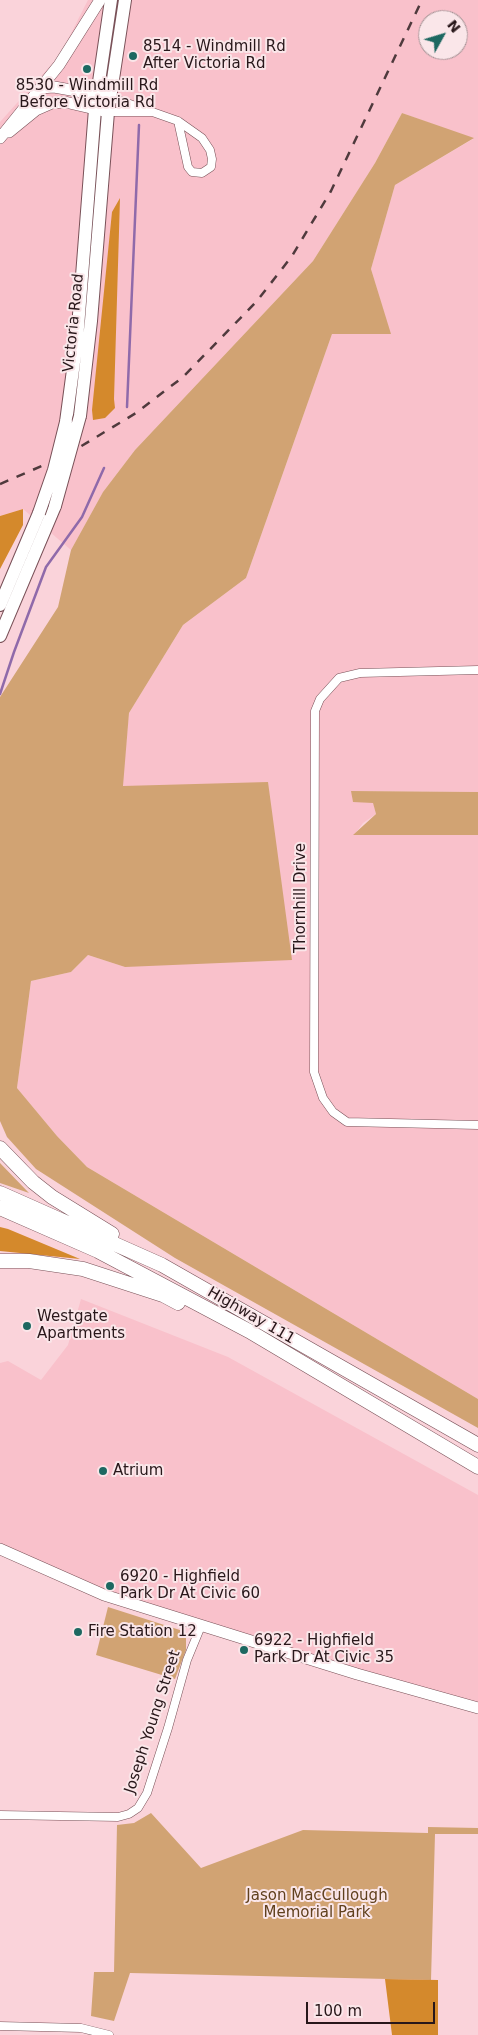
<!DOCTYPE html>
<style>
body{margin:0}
#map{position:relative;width:478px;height:2035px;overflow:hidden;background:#fad3da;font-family:"DejaVu Sans",sans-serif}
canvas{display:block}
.north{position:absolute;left:418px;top:10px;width:50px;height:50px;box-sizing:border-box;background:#fae6e9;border:1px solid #a69396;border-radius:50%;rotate:51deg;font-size:14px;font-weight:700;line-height:20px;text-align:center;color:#28171a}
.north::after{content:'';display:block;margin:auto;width:18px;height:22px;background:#1d6861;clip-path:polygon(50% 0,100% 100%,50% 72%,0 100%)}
.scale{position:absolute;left:306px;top:2002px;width:129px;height:22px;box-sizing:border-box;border:2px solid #28171a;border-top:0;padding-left:6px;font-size:15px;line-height:18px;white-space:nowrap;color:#28171a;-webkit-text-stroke:4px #fae6e9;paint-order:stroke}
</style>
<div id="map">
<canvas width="478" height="2035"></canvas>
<div class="north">N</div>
<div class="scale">100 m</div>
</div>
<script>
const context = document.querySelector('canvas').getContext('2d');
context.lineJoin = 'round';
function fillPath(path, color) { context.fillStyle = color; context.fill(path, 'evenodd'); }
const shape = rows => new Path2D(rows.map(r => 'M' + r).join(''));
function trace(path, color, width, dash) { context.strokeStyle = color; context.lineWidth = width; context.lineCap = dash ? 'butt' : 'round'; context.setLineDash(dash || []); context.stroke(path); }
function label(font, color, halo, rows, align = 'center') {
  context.font = font + ' "DejaVu Sans",sans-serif'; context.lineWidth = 4; context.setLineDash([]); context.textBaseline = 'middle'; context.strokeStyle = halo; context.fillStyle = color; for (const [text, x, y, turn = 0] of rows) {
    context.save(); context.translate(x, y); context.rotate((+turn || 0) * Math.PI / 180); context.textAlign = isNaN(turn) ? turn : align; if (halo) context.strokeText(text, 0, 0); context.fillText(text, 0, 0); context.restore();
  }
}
const built = shape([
 [88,0,478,0,478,792,352,791,353,802,373,802,376,814,363,823,354,835,478,835,478,1399,87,1167,57,1136,17,1088,31,981,71,972,88,955,125,967,122,786,129,713,183,625,246,578,332,334,390,333,371,269,395,185,473,139,402,113,375,163,313,261,135,450,103,492,71,550,23,509,0,516,0,122,60,55],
 [428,20,458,20,458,50,428,50],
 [81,1299,228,1357,478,1495,478,1708,212,1629,0,1551,0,1363,8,1361,41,1380,68,1345]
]);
const green = shape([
 [402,113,474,138,395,185,371,269,391,334,332,334,246,578,183,625,129,713,123,786,268,782,292,960,125,967,88,955,71,972,31,981,17,1088,57,1136,87,1167,478,1399,478,1428,175,1258,36,1169,7,1137,0,1121,0,697,58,607,71,550,103,492,135,450,313,261,375,163],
 [351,791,478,792,478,835,353,835,376,814,373,803,353,802],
 [0,1163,29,1193,0,1183],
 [108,1607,183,1631,186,1638,186,1650,175,1679,96,1655],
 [151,1813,201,1868,303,1830,428,1833,428,1827,478,1828,478,1834,435,1834,431,1980,130,1973,114,2021,91,2016,94,1972,114,1972,117,1825,134,1823]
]);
const forest = shape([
 [120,198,114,399,115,408,105,418,93,420,92,410,112,212],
 [23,509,23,525,0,569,0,516],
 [0,1227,8,1229,80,1259,0,1251],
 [385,1979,438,1980,438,2035,392,2035]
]);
const stream = shape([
 [127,407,139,125],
 [0,694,14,652,46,567,82,517,104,468]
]);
const street = shape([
 [110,97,178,121,202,138,210,150,212,159,211,167,202,173,192,172,188,167,178,121],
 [108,112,151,112],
 [478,670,360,673,339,678,320,699,315,711,314,1072,323,1098,333,1112,347,1122,478,1125],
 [0,1815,118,1817,129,1814,138,1808,147,1793,168,1728,187,1660,201,1626],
 [0,2026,81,2028,109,2035]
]);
const secondary = shape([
 [40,88,54,87,105,96],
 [9,132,36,110,52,103,65,102,108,112],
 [0,138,59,65,100,0],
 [0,1549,104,1595,357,1674,478,1708]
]);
const primary = shape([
 [80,416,91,321,108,112,125,0],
 [66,422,77,340,95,109,111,0],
 [0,605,39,513],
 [0,636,55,506]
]);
const highway = shape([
 [0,1148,33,1182,52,1197,112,1234],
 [0,1193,162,1265,478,1445],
 [0,1208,98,1251,249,1331,478,1467],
 [0,1261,29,1261,83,1269,163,1295,178,1303]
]);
const rail = shape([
 [0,484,65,456,136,413,183,377,257,301,292,256,331,191,422,0]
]);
const primaryBridge = shape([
 [55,506,80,416],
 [39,513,54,470,66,422]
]);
const markers = [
 [133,56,5,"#1d6861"],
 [87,69,5,"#1d6861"],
 [27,1326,5,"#1d6861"],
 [103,1471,5,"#1d6861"],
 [110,1586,5,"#1d6861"],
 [78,1632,5,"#1d6861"],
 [244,1650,5,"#1d6861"]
];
const poiNames = [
 ["8514 - Windmill Rd",143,47],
 ["After Victoria Rd",143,64],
 ["8530 - Windmill Rd",87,86,"center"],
 ["Before Victoria Rd",87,103,"center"],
 ["Westgate",37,1317],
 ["Apartments",37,1334],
 ["Atrium",113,1471],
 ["6920 - Highfield",120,1577],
 ["Park Dr At Civic 60",120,1594],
 ["Fire Station 12",88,1632],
 ["6922 - Highfield",254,1641],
 ["Park Dr At Civic 35",254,1658]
];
const streetNames = [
 ["Victoria Road",74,323,-84],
 ["Thornhill Drive",301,898,-90],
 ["Highway 111",251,1316,30],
 ["Joseph Young Street",153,1722,-72]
];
const parkNames = [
 ["Jason MacCullough",317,1896],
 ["Memorial Park",317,1913]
];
fillPath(built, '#f9c1cb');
fillPath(green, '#d1a373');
fillPath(forest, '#d4892c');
trace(stream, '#8f6aaa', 2.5);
trace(street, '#795158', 9);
trace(secondary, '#795158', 12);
trace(primary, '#795158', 14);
trace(highway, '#795158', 15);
trace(street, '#fff', 8);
trace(secondary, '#fff', 11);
trace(primary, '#fff', 12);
trace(highway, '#fff', 14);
trace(rail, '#4f3a3d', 2.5, [9, 9]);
trace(primaryBridge, '#795158', 14, []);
trace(primaryBridge, '#fff', 12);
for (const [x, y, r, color] of markers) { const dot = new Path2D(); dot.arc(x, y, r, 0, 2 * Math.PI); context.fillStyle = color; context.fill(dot); trace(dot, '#fae6e9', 2); }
label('15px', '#28171a', '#fae6e9', poiNames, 'left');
label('15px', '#28171a', '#fae6e9', streetNames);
label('15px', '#60401d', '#fae6e9', parkNames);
</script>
